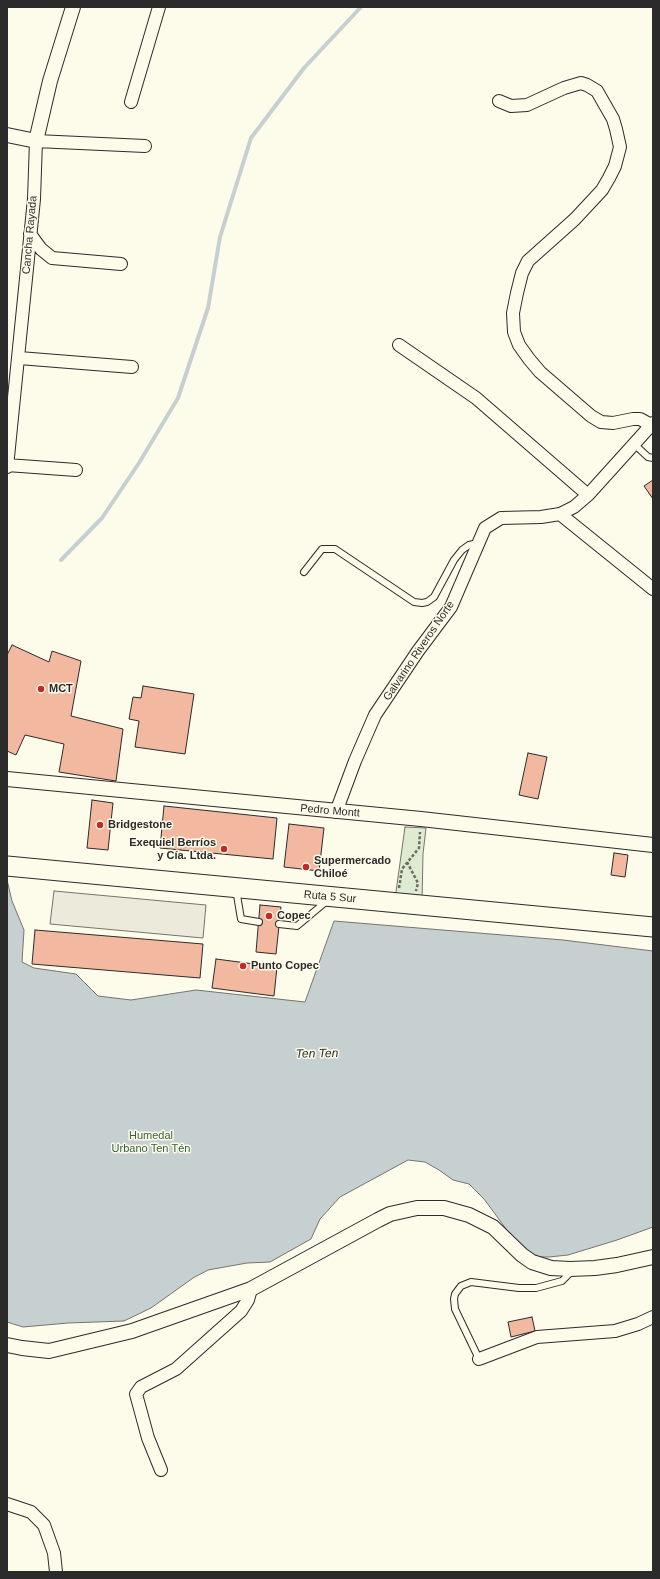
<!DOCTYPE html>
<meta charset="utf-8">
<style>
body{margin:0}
#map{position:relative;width:660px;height:1579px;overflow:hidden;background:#fdfbea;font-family:Helvetica,sans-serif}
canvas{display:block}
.frame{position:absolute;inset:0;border:8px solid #2b2b2b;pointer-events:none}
</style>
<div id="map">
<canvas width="660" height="1579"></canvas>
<div class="frame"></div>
</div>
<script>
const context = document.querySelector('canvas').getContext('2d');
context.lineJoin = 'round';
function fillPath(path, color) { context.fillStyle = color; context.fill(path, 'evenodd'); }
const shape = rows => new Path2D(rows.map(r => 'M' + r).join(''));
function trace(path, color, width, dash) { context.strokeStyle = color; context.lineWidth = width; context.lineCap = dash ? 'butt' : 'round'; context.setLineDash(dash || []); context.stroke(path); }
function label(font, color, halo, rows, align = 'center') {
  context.font = font + ' Helvetica,sans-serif'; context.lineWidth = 3; context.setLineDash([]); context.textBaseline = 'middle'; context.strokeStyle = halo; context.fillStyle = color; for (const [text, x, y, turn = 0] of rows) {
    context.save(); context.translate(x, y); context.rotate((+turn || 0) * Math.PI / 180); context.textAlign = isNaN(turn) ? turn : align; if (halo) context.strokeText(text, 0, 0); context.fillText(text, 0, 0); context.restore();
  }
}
const green = shape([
 [405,827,426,828,423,854,422,902,395,899,405,827]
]);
const parking = shape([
 [54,891,206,905,203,938,50,924,54,891]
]);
const water = shape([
 [7,880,12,901,24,930,22,962,34,968,76,974,98,996,131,1000,196,990,305,1002,334,921,563,940,653,951,653,1227,617,1240,568,1255,549,1257,535,1257,515,1241,484,1199,469,1184,453,1180,439,1170,425,1162,408,1160,340,1197,320,1219,311,1239,270,1262,247,1263,208,1270,193,1278,151,1308,124,1321,68,1323,23,1327,7,1322,7,880]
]);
const stream = shape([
 [61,560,102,518,139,463,178,398,208,308,220,237,251,138,304,68,361,7]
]);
const building = shape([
 [653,480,653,499,644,486,653,480],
 [12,645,49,662,52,651,81,661,71,716,123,729,116,781,59,772,64,744,25,735,16,755,7,751,7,655,12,645],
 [143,686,194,694,185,754,135,747,139,721,129,719,133,697,141,698,143,686],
 [528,753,547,757,538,799,519,795,528,753],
 [92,800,113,803,108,850,87,848,92,800],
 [164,806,277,818,273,859,160,848,164,806],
 [289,824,324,828,319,871,284,867,289,824],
 [614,853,628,855,625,877,611,875,614,853],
 [260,905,281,907,276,954,256,952,260,905],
 [35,930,203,944,200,978,32,964,35,930],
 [216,959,277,967,274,996,212,988,216,959],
 [532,1317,535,1331,511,1337,508,1322,532,1317]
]);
const path = shape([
 [407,862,418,883,416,891],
 [399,888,402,869,419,848,420,832]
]);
const service = shape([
 [634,444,648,457,653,458],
 [304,572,322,549,335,549,411,600,414,602,422,603,427,602,434,597,454,560,462,550,469,545,478,543],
 [236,889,241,919,259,922],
 [279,924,297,926,328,900],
 [479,1359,455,1309,454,1299,455,1294,461,1286,471,1282,519,1288,536,1288,562,1281,568,1275,570,1269]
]);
const minor = shape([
 [499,101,511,106,527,105,564,88,581,83,587,85,597,91,613,119,616,129,620,147,615,166,609,178,602,190,575,219,528,261,522,273,517,293,513,313,514,332,519,345,529,359,540,372,591,416,601,422,613,423,633,419,640,419,651,425],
 [131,102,159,7],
 [30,234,41,249,52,258,121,264],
 [399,345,476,398,588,495],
 [19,358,132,367],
 [7,465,76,470],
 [7,467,34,199,36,141,145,146],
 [560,514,653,589],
 [336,812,355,761,375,715,418,651,451,607,485,528,501,518,541,517,560,514,574,507,588,495,653,423],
 [479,1359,537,1337,615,1331,638,1324,653,1317],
 [161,1470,148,1438,136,1394,141,1387,176,1369,241,1311,248,1300,251,1289],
 [7,1504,31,1512,44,1525,54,1553,56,1572]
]);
const tertiary = shape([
 [7,135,36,141,50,81,73,7],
 [7,779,421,819,653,845],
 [7,1345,22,1348,49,1351,132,1331,251,1289,378,1220,390,1214,417,1208,444,1208,469,1215,493,1227,522,1255,532,1262,551,1268,570,1269,595,1268,617,1265,653,1257]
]);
const trunk = shape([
 [7,866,653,927]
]);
const markers = [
 [41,689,4,"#c62828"],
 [100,825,4,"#c62828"],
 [224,849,4,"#c62828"],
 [306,867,4,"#c62828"],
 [269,916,4,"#c62828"],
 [243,966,4,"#c62828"]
];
const streetNames = [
 ["Cancha Rayada",30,235,-85],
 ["Galvarino Riveros Norte",419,651,-56],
 ["Pedro Montt",330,811,5],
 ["Ruta 5 Sur",330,897,5]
];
const poiNames = [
 ["MCT",49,689],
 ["Bridgestone",108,825],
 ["Exequiel Berríos",216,843,"right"],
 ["y Cía. Ltda.",216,856,"right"],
 ["Supermercado",314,861],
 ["Chiloé",314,874],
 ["Copec",277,916],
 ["Punto Copec",251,966]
];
const parkNames = [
 ["Humedal",151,1136],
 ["Urbano Ten Tén",151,1149]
];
const waterNames = [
 ["Ten Ten",317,1054,-1]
];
fillPath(green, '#deebd1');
trace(green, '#74746e', 1);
fillPath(parking, '#eceadb');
trace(parking, '#74746e', 1);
fillPath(water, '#c7d0d0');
trace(water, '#74746e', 1);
trace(stream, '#c7d0d0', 4);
fillPath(building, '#f2b8a0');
trace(building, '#2b2b2b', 1);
trace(service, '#2b2b2b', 8);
trace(minor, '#2b2b2b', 14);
trace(tertiary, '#2b2b2b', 16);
trace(trunk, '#2b2b2b', 21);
trace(path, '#6a6964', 2.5, [3, 2]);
trace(service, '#fdfbea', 6);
trace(minor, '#fdfbea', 12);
trace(tertiary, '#fdfbea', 14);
trace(trunk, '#fdfbea', 19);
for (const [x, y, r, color] of markers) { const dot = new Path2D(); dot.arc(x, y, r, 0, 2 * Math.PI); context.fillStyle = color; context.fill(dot); trace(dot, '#fdfbea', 1.5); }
label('11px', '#2b2b2b', '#fdfbea', streetNames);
label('bold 11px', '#2b2b2b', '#fdfbea', poiNames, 'left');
label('11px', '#34623c', '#fdfbea', parkNames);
label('italic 12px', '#2b2b2b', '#fdfbea', waterNames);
</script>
